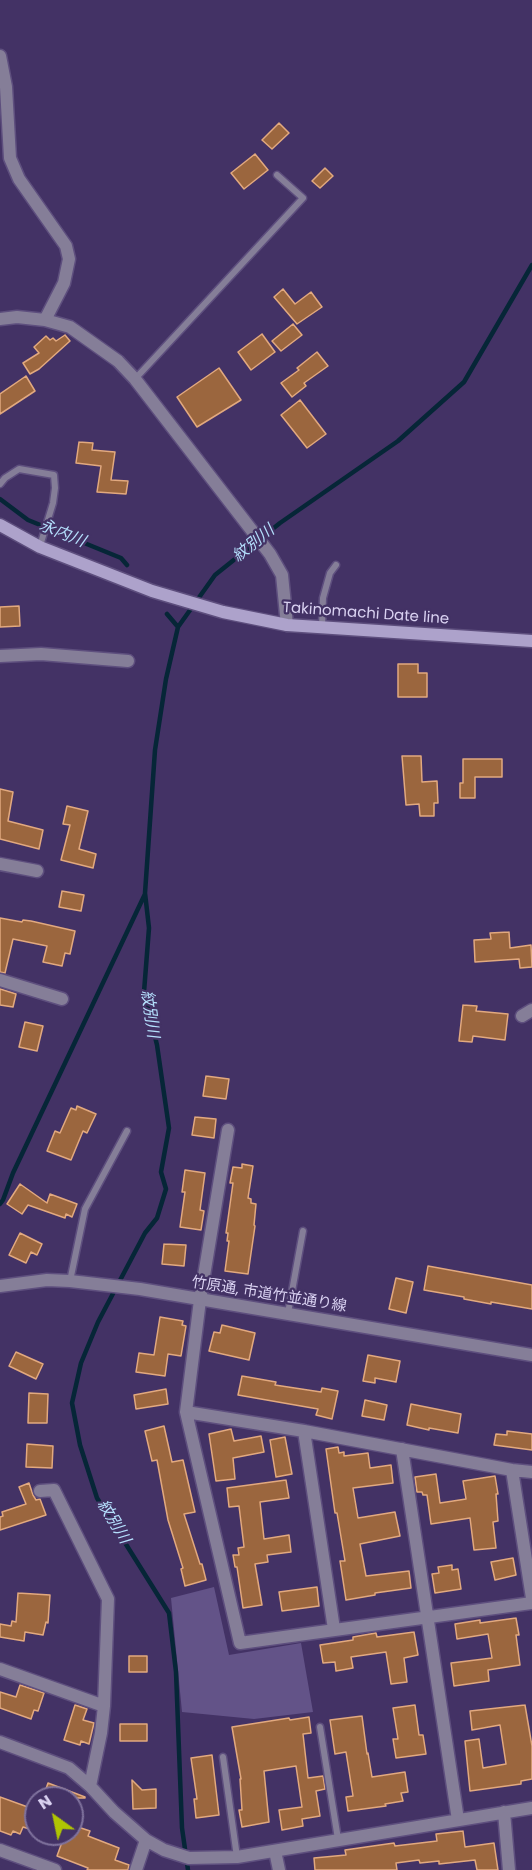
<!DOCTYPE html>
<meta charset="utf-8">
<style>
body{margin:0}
#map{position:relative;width:532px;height:1870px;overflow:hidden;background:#433265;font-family:Poppins,sans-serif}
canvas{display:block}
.north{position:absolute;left:24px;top:1786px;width:60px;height:60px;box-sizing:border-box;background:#433265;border:2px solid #7f729d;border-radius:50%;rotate:327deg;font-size:16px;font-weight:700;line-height:24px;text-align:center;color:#d9d1f1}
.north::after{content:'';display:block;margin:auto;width:21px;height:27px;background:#b0c503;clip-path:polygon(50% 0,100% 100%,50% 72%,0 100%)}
</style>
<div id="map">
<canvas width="532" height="1870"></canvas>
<div class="north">N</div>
</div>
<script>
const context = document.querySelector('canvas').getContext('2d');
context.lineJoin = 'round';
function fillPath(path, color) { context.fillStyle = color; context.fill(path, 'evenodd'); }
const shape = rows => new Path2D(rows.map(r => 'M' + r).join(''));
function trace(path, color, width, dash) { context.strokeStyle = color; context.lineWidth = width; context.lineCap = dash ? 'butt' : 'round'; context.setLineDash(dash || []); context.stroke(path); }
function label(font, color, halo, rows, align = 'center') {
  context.font = font + ' Poppins,"Noto Sans JP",sans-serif'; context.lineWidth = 4.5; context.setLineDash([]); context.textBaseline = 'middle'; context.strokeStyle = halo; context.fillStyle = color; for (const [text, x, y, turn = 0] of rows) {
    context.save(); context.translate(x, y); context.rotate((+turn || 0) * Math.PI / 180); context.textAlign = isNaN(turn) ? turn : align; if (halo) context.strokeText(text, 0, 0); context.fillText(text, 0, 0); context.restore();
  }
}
const green = shape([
 [214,1587,229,1655,301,1643,313,1712,254,1719,182,1712,171,1598]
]);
const stream = shape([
 [0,499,28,520,121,558,127,565],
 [167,614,178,627],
 [0,1204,3,1200,13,1173,145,894],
 [188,1870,182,1828,176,1672,169,1613,97,1498,80,1445,72,1403,81,1363,98,1322,145,1233,157,1218,166,1189,161,1172,169,1128,157,1045,144,992,149,928,145,893,155,750,166,679,178,627,215,575,280,523,398,441,464,382,532,265]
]);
const building = shape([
 [279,123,289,133,272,149,262,140,279,123],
 [255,154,268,170,244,189,231,173,255,154],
 [325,168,333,176,320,188,312,181,325,168],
 [283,289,295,304,311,292,322,307,297,324,274,297,283,289],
 [293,324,302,335,281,351,272,341,293,324],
 [262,334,275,352,251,370,238,352,262,334],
 [65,335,70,341,39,369,30,374,23,363,39,353,34,347,46,336,50,340,53,338,56,341,65,335],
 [317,352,328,366,304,383,306,386,292,397,281,383,299,370,297,368,317,352],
 [219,368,241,400,197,427,177,397,219,368],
 [26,376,35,391,0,414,0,394,26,376],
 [300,400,326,434,307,448,281,415,300,400],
 [79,442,93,443,92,450,115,452,111,480,128,481,126,494,97,492,101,466,76,463,79,442],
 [19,606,20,626,0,627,0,607,19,606],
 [398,664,418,664,418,673,427,673,427,697,398,697,398,664],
 [402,756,421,756,422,782,437,781,438,803,434,803,434,816,420,816,419,804,406,805,402,756],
 [463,759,502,759,502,777,475,777,475,798,460,798,460,783,463,783,463,759],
 [0,789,13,792,8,821,43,830,39,849,0,839,0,789],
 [67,806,88,811,79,849,96,854,93,868,61,860,70,825,63,824,67,806],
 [62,891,84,895,81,911,59,907,62,891],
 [0,918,22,922,23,920,31,921,75,931,70,954,65,953,62,966,43,962,47,946,13,939,5,973,0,972,0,918],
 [509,932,510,948,531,945,532,967,520,968,519,959,475,962,474,940,491,939,490,933,509,932],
 [0,989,16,994,13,1007,0,1005,0,989],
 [463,1005,477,1006,476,1011,508,1014,505,1040,473,1036,472,1042,459,1041,463,1005],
 [25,1022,43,1026,37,1051,19,1047,25,1022],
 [206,1076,229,1079,226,1099,203,1096,206,1076],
 [77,1106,96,1114,87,1133,83,1131,71,1160,47,1151,55,1131,60,1133,71,1108,76,1110,77,1106],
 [195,1117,216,1119,214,1138,192,1135,195,1117],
 [242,1164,253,1166,248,1198,251,1199,251,1203,256,1204,254,1225,255,1226,248,1274,225,1271,229,1241,227,1241,228,1233,226,1233,233,1183,230,1183,233,1167,242,1168,242,1164],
 [185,1170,205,1173,200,1210,204,1211,201,1230,180,1227,185,1192,182,1192,185,1170],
 [20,1184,47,1203,50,1194,77,1204,72,1217,66,1214,65,1218,28,1205,22,1214,7,1204,20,1184],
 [20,1233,42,1244,37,1255,31,1252,26,1263,9,1255,20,1233],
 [164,1244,186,1245,184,1266,162,1264,164,1244],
 [428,1266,532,1285,532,1309,491,1302,491,1304,464,1299,464,1297,424,1290,428,1266],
 [396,1278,413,1282,406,1313,389,1309,396,1278],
 [160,1317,183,1321,182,1325,186,1326,181,1356,168,1354,165,1376,136,1372,139,1353,154,1355,160,1317],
 [222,1325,255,1333,249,1360,209,1351,214,1332,220,1333,222,1325],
 [16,1352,43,1364,36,1379,9,1366,16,1352],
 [368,1355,400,1361,396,1382,375,1378,375,1383,363,1381,368,1355],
 [242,1376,276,1382,275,1385,321,1392,322,1388,338,1391,332,1419,316,1415,318,1409,238,1395,242,1376],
 [166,1389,168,1404,136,1409,134,1395,166,1389],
 [29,1393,48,1394,47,1423,28,1423,29,1393],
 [365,1400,387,1405,384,1420,362,1416,365,1400],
 [411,1404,461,1414,458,1433,429,1428,429,1430,407,1425,411,1404],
 [164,1426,172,1462,183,1460,195,1512,184,1514,200,1564,202,1564,206,1580,185,1586,181,1569,183,1568,168,1520,157,1460,152,1461,145,1431,164,1426],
 [231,1429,234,1441,261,1436,264,1452,233,1458,235,1479,216,1481,209,1434,231,1429],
 [507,1431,532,1434,532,1450,494,1445,496,1434,507,1435,507,1431],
 [285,1437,292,1474,276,1477,270,1440,285,1437],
 [27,1444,53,1446,52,1468,26,1467,27,1444],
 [338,1447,339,1453,344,1452,344,1456,368,1453,370,1468,391,1465,393,1483,353,1488,358,1518,395,1512,400,1536,360,1544,366,1576,409,1571,411,1588,375,1593,375,1595,346,1600,340,1561,345,1561,337,1513,335,1513,326,1449,338,1447],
 [436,1474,440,1503,466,1499,463,1481,495,1476,498,1494,496,1494,498,1521,493,1522,496,1548,474,1550,470,1518,431,1524,427,1495,423,1495,422,1492,417,1492,415,1477,436,1474],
 [286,1480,289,1498,260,1502,264,1539,289,1535,291,1552,267,1555,268,1562,255,1564,262,1605,243,1608,237,1567,235,1567,233,1555,239,1555,238,1548,244,1547,239,1506,229,1507,227,1488,286,1480],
 [29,1483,33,1495,36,1500,40,1499,46,1515,0,1530,0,1517,3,1516,2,1512,26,1504,19,1487,29,1483],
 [513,1558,516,1575,495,1580,491,1562,513,1558],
 [452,1565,452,1570,458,1569,461,1589,435,1593,432,1574,439,1573,438,1567,452,1565],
 [317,1587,319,1606,282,1611,279,1592,317,1587],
 [18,1593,50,1595,48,1623,46,1622,43,1635,25,1632,24,1641,0,1637,0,1624,11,1626,12,1621,16,1622,18,1593],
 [516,1618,519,1635,516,1635,520,1665,488,1670,489,1681,454,1686,451,1663,492,1658,488,1634,457,1639,455,1624,480,1620,480,1623,516,1618],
 [414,1632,418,1655,404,1658,407,1682,391,1684,386,1652,351,1657,353,1668,336,1671,335,1662,323,1663,320,1645,353,1640,353,1637,376,1633,377,1637,414,1632],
 [129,1656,147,1656,147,1672,129,1672,129,1656],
 [20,1685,44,1693,38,1711,34,1710,31,1719,0,1708,0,1692,16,1697,20,1685],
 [75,1705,87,1709,83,1720,94,1723,89,1744,81,1741,80,1745,64,1740,75,1705],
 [415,1705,419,1735,423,1735,426,1754,396,1758,393,1739,398,1739,393,1708,415,1705],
 [525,1705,532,1746,532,1779,521,1781,521,1784,470,1791,465,1741,479,1739,483,1768,506,1764,500,1725,472,1730,470,1711,525,1705],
 [362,1716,367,1754,368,1753,372,1777,405,1772,408,1792,401,1793,403,1801,385,1804,386,1806,348,1811,346,1797,353,1796,346,1752,335,1754,330,1720,362,1716],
 [309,1717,311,1733,303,1734,308,1778,323,1776,325,1789,316,1791,320,1816,302,1819,303,1826,282,1830,279,1810,302,1807,296,1766,264,1771,269,1822,242,1827,239,1810,242,1810,240,1779,241,1779,232,1727,289,1718,290,1720,309,1717],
 [120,1724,147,1724,147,1741,120,1741,120,1724],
 [212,1755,219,1815,196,1818,194,1799,197,1799,191,1758,212,1755],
 [132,1780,142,1790,156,1789,156,1808,133,1809,132,1780],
 [48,1783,85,1797,85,1798,43,1798,48,1783],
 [0,1797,36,1810,36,1831,23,1827,20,1834,13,1831,11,1835,0,1831,0,1797],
 [72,1825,90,1831,88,1836,119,1848,115,1860,129,1865,128,1870,87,1870,88,1868,57,1856,65,1834,72,1834,72,1825],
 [463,1831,465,1847,494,1843,498,1870,477,1870,475,1860,439,1864,439,1861,420,1863,419,1860,396,1863,397,1870,315,1870,314,1858,346,1855,345,1850,394,1843,395,1846,437,1841,436,1834,463,1831]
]);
const service = shape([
 [135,379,303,198,277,175],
 [0,484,5,478,19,469,54,475,55,488,53,503,40,546],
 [322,627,323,598,330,573,336,565],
 [70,1281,85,1209,127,1131],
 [288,1313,303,1231],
 [320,1727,338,1839],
 [223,1757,237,1857]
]);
const minor = shape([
 [0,56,6,87,10,158,19,179,66,246,69,259,64,283,45,320],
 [0,319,17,317,45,320,70,327,118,361,135,379,270,554,282,575,287,625],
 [0,656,41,654,128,661],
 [0,864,37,871],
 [0,980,62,999],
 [522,1016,532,1010],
 [228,1130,200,1300,186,1412,240,1643,532,1603],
 [186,1412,304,1431,512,1470,532,1472],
 [304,1431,334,1629],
 [402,1449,458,1820],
 [512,1470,532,1598],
 [40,1491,54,1490,108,1599,104,1706,101,1733,90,1786],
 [0,1669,104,1706],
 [0,1742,69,1768,90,1786,114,1812,146,1840,164,1850,189,1858,237,1857,532,1808],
 [504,1812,509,1870],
 [0,1850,55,1870],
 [275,1851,279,1870],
 [136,1870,146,1840]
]);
const tertiary = shape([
 [0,1286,47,1280,70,1281,140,1289,532,1355]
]);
const secondary = shape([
 [0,525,40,547,152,591,223,612,287,625,532,641]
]);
const streetNames = [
 ["Takinomachi Date line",366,614,4],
 ["竹原通, 市道竹並通り線",269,1295,9]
];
const waterNames = [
 ["永内川",62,534,22],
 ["紋別川",254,544,-39],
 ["紋別川",149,1014,82],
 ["紋別川",113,1522,59]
];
fillPath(green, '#635388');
trace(stream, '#062637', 4.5);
fillPath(building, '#9b663e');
trace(building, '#e2a97f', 1.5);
trace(service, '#5e4f7e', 9);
trace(minor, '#5e4f7e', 15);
trace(tertiary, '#5e4f7e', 15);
trace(secondary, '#5e4f7e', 15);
trace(service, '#857e98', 6);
trace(minor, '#857e98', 12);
trace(tertiary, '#857e98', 12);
trace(secondary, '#ada2cb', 12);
label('15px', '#d9d1f1', '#433265', streetNames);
label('italic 16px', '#b4dffc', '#433265', waterNames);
</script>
